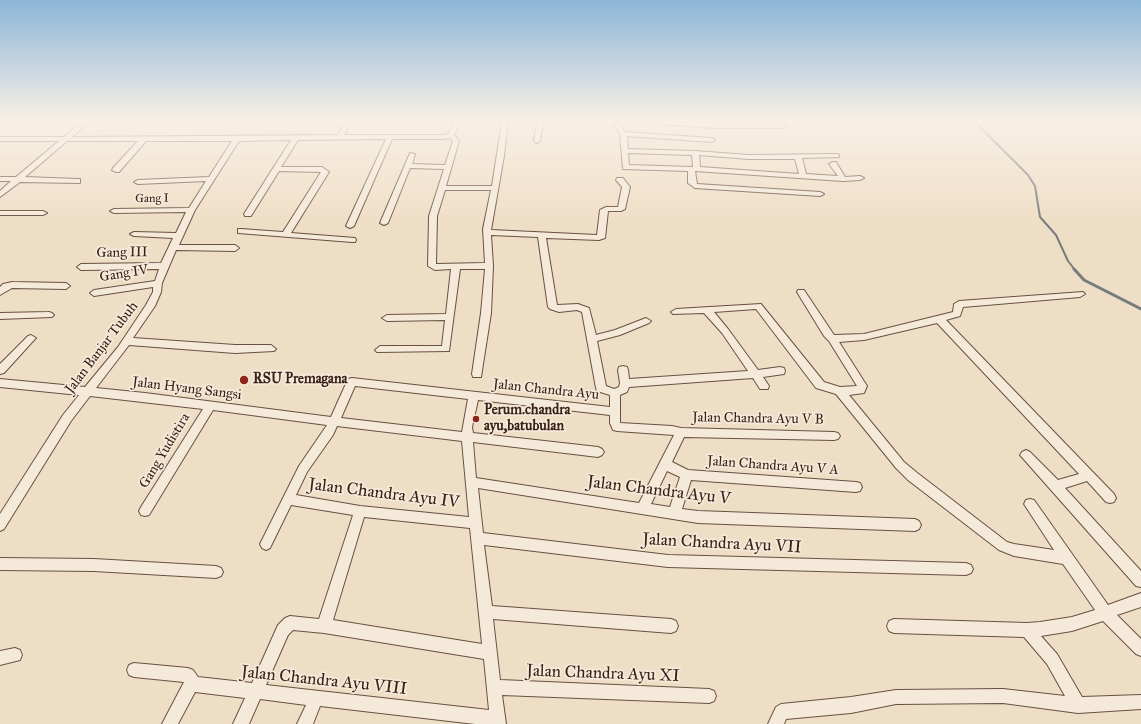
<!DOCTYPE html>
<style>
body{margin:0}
canvas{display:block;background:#efdec6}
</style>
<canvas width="1141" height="724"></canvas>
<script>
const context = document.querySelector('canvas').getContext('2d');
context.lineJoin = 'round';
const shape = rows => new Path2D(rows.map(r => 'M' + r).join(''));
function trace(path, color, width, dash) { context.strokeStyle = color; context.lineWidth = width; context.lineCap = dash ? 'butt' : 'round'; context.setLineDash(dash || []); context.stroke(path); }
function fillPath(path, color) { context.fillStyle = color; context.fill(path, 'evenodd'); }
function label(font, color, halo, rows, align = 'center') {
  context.font = font + ' "IM FELL Great Primer",serif'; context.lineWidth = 3.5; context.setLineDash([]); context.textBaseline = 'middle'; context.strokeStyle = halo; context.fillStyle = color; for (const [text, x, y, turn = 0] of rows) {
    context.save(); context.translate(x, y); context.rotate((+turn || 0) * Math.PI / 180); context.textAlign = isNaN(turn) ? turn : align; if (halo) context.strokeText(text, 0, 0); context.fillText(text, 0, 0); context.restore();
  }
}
const streamFar1 = shape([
 [975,122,1028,175,1035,186,1040,217,1056,235,1068,261,1075,270]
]);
const stream = shape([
 [1074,269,1084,280,1141,309]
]);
const minor = shape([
 [81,122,88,122,72,137,338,135,345,122,351,122,344,135,444,135,448,134,454,122,460,122,454,135,459,141,446,186,492,186,502,122,508,122,504,156,491,230,597,235,600,210,606,207,618,207,622,187,616,180,617,178,623,178,630,187,625,209,621,211,608,211,605,238,599,240,546,238,557,305,578,304,589,308,596,335,615,330,646,318,651,321,649,323,620,335,597,341,606,386,614,389,619,387,620,383,618,370,619,367,623,366,627,367,628,370,629,379,748,371,722,333,704,313,673,314,671,312,676,309,761,304,824,382,840,387,857,386,829,341,824,336,797,292,798,290,804,290,834,335,864,334,953,312,954,304,959,301,1083,292,1085,294,1080,297,963,307,960,316,946,320,1114,494,1116,498,1114,502,1110,503,1106,502,1087,481,1065,488,1141,571,1141,587,1136,586,1020,455,1022,452,1026,450,1030,452,1058,480,1079,474,937,323,864,340,839,342,867,386,864,393,849,395,904,462,916,472,1007,542,1014,544,1054,550,1024,504,1026,500,1030,499,1034,500,1108,605,1141,593,1141,607,1117,615,1141,639,1141,656,1136,654,1103,621,1072,631,1041,636,1057,654,1082,697,1141,695,1141,709,1078,713,1003,703,896,704,851,713,786,719,784,724,768,724,776,707,781,704,851,697,896,690,1003,689,1065,696,1047,664,1024,637,894,633,889,631,887,626,889,621,894,619,1027,623,1040,622,1072,617,1095,610,1063,564,1014,556,999,550,908,480,896,468,836,394,816,388,756,309,714,312,728,329,758,370,780,367,784,368,785,371,784,374,763,377,769,386,768,389,760,389,753,378,629,387,627,392,620,395,620,423,672,426,681,428,834,432,838,433,840,436,838,439,834,440,684,437,672,462,688,470,856,482,860,483,862,487,860,491,856,492,691,480,682,509,698,511,915,519,919,521,921,525,919,529,915,531,698,523,478,488,483,533,668,555,966,563,971,565,973,569,971,573,966,575,668,567,484,545,492,606,671,619,676,621,678,626,676,631,671,633,493,619,500,680,709,689,714,691,716,696,714,701,709,703,502,695,506,724,475,724,320,706,313,724,297,724,306,705,260,699,249,724,233,724,245,698,195,692,178,724,162,724,184,682,134,677,129,675,127,670,129,665,134,663,188,668,193,670,198,677,252,683,278,625,285,618,290,616,319,619,353,515,291,505,270,548,266,550,262,548,260,544,299,466,327,425,213,410,149,515,145,516,141,515,139,511,141,507,203,409,90,396,71,421,4,529,0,531,0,514,63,415,79,395,0,387,0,379,85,387,118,347,146,305,153,292,153,287,94,296,90,293,94,290,155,281,159,269,81,270,77,267,81,264,161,263,173,238,134,236,130,234,134,232,176,233,186,212,114,213,110,211,114,209,189,208,206,181,138,184,134,182,138,180,209,177,232,141,146,141,119,172,116,172,112,170,113,168,138,141,67,141,25,177,77,179,80,179,80,183,20,182,0,197,0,191,11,181,0,181,0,177,16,177,59,141,0,141,0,137,64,137,81,122],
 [450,138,453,141,445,165,412,164,415,154,410,153,380,223,384,225,388,223,410,168,444,169,429,216,428,266,435,270,451,269,446,314,387,315,382,318,387,321,445,320,442,346,380,346,375,350,377,352,449,351,460,269,485,269,481,313,472,374,473,377,481,377,491,313,493,266,491,235,538,237,548,307,550,309,559,312,577,310,582,312,596,388,597,391,610,395,610,407,352,378,348,379,331,417,145,393,96,388,129,345,235,353,274,351,276,349,271,345,235,345,133,338,155,306,161,292,162,283,176,250,235,251,239,248,235,245,179,245,195,210,239,141,291,140,244,214,245,216,251,216,279,171,321,172,283,232,241,229,238,229,238,233,352,242,355,242,356,240,355,238,291,233,329,172,322,167,281,167,298,140,386,139,346,226,350,228,354,226,392,139,444,139,450,138],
 [445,190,491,190,483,229,485,263,436,264,437,216,445,190],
 [355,386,468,399,462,432,341,418,355,386],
 [478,400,610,415,610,423,613,430,617,431,674,435,639,503,476,478,473,442,598,457,602,455,604,452,602,449,598,447,473,433,472,427,478,400],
 [337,426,462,441,469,517,360,506,296,495,307,472,333,435,337,426],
 [667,471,680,477,670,507,651,504,667,471],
 [364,517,470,528,482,644,333,620,364,517],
 [293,630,324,633,484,659,489,710,266,685,288,635,293,630],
 [537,122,543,122,540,141,537,143,534,141,537,122],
 [613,122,619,122,625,132,712,138,715,140,712,142,627,136,628,149,695,151,749,155,837,154,839,155,839,157,802,158,806,174,838,176,829,164,833,162,836,162,845,177,860,176,864,178,860,180,843,181,695,171,697,184,820,192,824,194,820,196,695,188,688,183,688,171,623,169,620,134,613,122],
 [628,153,692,155,693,167,629,165,628,153],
 [699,155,749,159,795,159,799,174,700,167,699,155],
 [655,122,784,124,787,126,784,128,715,128,658,124,655,122],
 [0,211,43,211,47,213,43,215,0,215,0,211],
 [12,282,66,283,70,286,66,289,12,288,0,295,0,287,3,284,12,282],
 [49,312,52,313,54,315,52,317,0,319,0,313,49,312],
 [31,335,36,338,34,340,4,373,0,374,0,364,28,336,31,335],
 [0,558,94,559,216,566,221,568,223,572,221,576,216,578,94,571,0,570,0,558],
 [15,648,20,650,22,655,20,660,0,665,0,651,15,648]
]);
const markers = [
 [244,380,5,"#8f2418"],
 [476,419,4,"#8f2418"]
];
const farStreetnames = [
 ["Gang I",152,199,-1]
];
const streetNames = [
 ["Gang III",122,253,-1],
 ["Gang IV",124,274,-9],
 ["Jalan Banjar Tubuh",102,348,-53],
 ["Jalan Hyang Sangsi",187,389,7],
 ["Jalan Chandra Ayu",546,390,6],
 ["Jalan Chandra Ayu V B",758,419,1],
 ["Gang Yudistira",165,451,-59],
 ["Jalan Chandra Ayu V A",773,466,4]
];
const poiNames = [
 ["RSU Premagana",253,380],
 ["Perum.chandra",484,411],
 ["ayu,batubulan",484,427]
];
const nearStreetnames = [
 ["Jalan Chandra Ayu V",659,491,7],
 ["Jalan Chandra Ayu IV",384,494,7],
 ["Jalan Chandra Ayu VII",722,544,3],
 ["Jalan Chandra Ayu XI",603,674,2],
 ["Jalan Chandra Ayu VIII",324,681,6]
];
trace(streamFar1, '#787c7d', 2);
trace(stream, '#787c7d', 3);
trace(minor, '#685043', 2);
fillPath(minor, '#f5eada');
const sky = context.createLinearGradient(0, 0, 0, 224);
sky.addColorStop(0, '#8bb6d8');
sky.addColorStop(0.54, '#f8f0e5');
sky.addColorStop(1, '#f8f0e500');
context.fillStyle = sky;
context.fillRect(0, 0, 1141, 224);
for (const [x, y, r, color] of markers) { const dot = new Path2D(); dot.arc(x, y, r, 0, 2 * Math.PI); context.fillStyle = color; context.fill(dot); trace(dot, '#f5eada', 1.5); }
label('12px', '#3b2017', '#f5eada', farStreetnames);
label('14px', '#3b2017', '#f5eada', streetNames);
label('bold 14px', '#3b2017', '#f5eada', poiNames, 'left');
label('17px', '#3b2017', '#f5eada', nearStreetnames);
</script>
